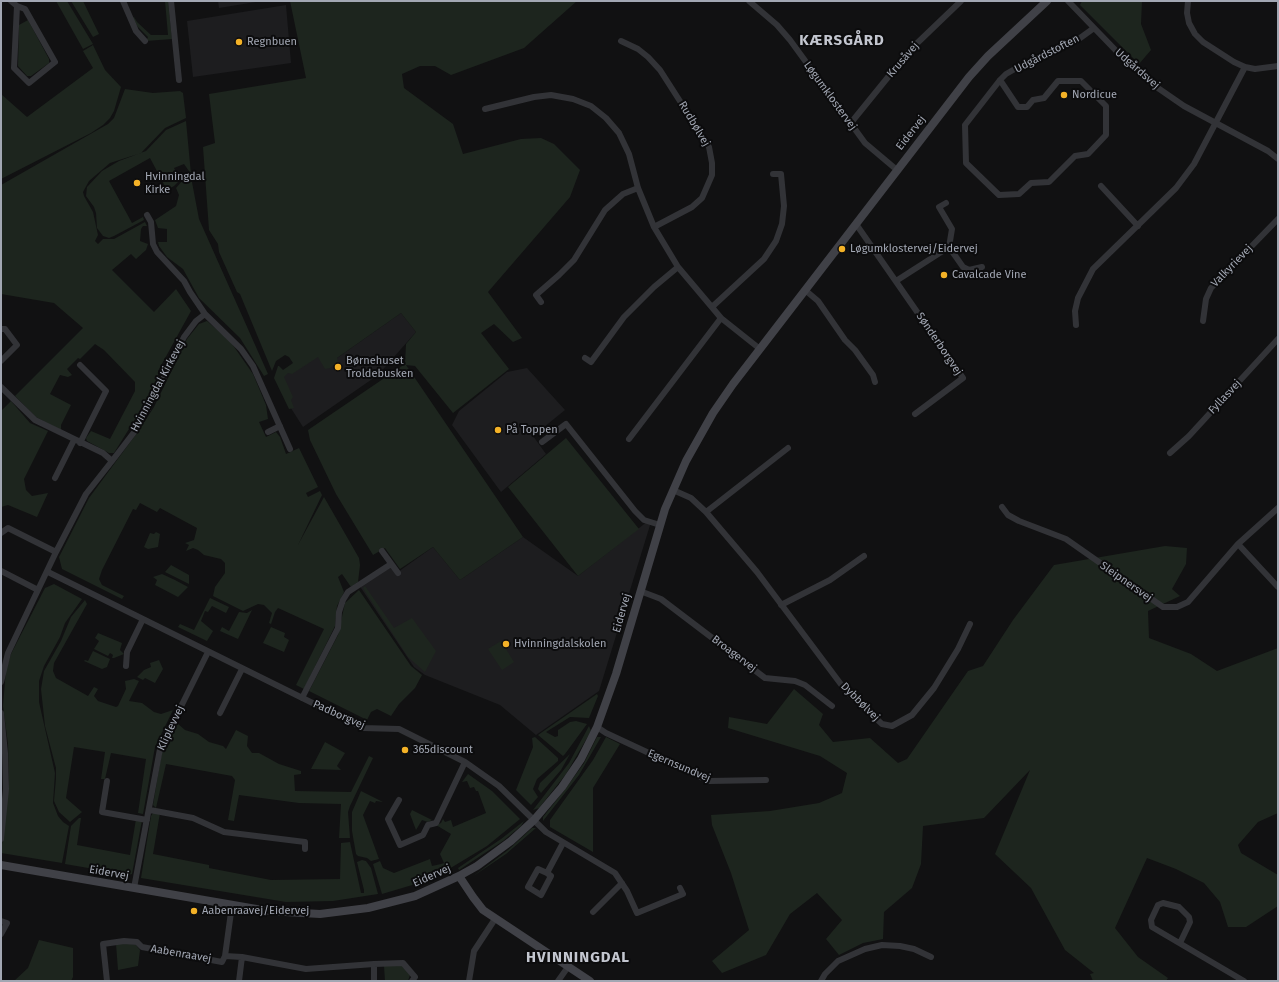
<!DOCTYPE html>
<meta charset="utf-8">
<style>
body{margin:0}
#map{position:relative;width:1279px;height:982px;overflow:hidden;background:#111112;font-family:"Fira Sans",sans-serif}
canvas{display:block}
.frame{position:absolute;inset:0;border:2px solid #a2a7b3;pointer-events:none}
</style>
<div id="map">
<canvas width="1279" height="982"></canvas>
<div class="frame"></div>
</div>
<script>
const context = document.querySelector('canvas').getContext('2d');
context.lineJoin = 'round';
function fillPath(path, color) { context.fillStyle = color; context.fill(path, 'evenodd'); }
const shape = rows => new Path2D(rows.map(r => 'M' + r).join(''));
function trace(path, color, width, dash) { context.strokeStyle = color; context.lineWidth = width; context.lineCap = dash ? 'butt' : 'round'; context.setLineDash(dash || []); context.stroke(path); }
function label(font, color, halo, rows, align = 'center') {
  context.font = font + ' "Fira Sans",sans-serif'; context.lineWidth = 4; context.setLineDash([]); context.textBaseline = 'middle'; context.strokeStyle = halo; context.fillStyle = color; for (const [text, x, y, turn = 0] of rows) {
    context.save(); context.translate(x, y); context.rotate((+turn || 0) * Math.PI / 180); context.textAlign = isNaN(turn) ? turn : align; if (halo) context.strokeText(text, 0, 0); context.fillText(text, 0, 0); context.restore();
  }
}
const built = shape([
 [218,1,262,1,219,8],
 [286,5,291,63,193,77,187,21],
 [401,313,416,332,378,375,303,427,287,402,276,376,311,352,337,358],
 [527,368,565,410,533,436,546,454,501,492,452,425,459,411,507,372],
 [648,521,651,522,599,691,536,735,500,705,425,675,414,667,359,585,391,564,398,572,433,547,460,580,523,537,578,576]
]);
const green = shape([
 [56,1,67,1,93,44,83,49],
 [71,1,83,1,99,34,93,37],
 [165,1,168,1,172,39,146,41,148,37,137,26,132,18,134,17,137,22,151,35,168,35],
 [290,1,577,1,524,48,451,75,435,66,420,66,402,74,404,88,453,124,463,154,521,139,541,138,554,144,580,170,570,197,488,292,522,338,513,342,494,324,481,333,509,369,453,413,415,366,406,365,523,537,460,580,433,547,400,569,385,548,373,555,336,494,310,440,308,430,405,364,406,344,416,332,401,313,337,358,338,362,330,368,325,369,318,357,292,374,288,373,284,377,293,397,291,400,294,408,289,409,274,378,278,366,279,366,283,370,293,363,289,357,285,355,276,361,272,371,240,294,237,292,219,252,218,244,209,230,203,147,215,143,209,94,306,78],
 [1082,1,1142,1,1141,24,1151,50,1139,64,1080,5],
 [28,20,49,59,49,63,31,76,27,76,18,66,19,25],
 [93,45,105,70,121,87,114,111,110,118,103,125,91,133,1,179,1,94,27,117,93,68,83,51],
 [125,89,153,93,180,91,183,93,186,118,165,128,141,153,110,163,89,181,83,192,84,196,93,212,98,235,95,241,98,244,103,239,114,239,145,222,147,226,143,226,141,229,140,241,148,244,146,250,136,259,131,254,112,270,154,312,176,289,191,311,158,371,158,377,152,392,114,453,109,453,87,441,86,438,91,431,110,439,135,391,135,382,104,350,95,344,80,359,78,358,67,369,72,375,68,377,60,375,50,394,71,405,61,425,61,430,36,417,15,396,83,328,54,303,1,294,1,185,108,124,114,118],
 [186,121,191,174,184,164,174,168,180,180,174,186,167,190,150,158,109,181,132,223,143,217,144,220,114,236,109,238,103,236,97,228,96,213,94,207,86,196,87,187,102,171,119,161,146,151,166,130],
 [191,177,199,219,268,374,264,376,240,338,199,298,183,269,167,257,159,246,158,242,167,242,167,229,158,228,155,220,176,206,179,195,176,188,183,180],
 [207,321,230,341,253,374,266,405,268,419,259,422,266,437,276,432,280,437,286,454,299,448,318,487,306,493,308,497,320,491,322,495,298,545,324,497,359,558,360,565,358,582,351,587,342,574,338,577,344,592,337,606,335,626,304,689,296,685,324,629,278,608,275,612,271,624,269,623,272,613,264,605,258,604,243,611,213,596,215,587,225,573,225,563,221,559,204,555,198,550,193,548,186,551,189,545,185,543,194,540,197,528,160,508,157,512,140,503,136,510,133,509,102,570,99,579,102,585,124,596,122,599,62,569,59,557,89,498,137,433,154,407,187,339,199,324],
 [11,401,30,423,48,431,24,479,26,490,32,496,48,493,37,517,8,505,1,507,1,411],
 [566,438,639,529,578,576,508,487],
 [156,532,160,534,158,547,148,549,144,547,150,533,154,534],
 [1165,546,1187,548,1186,564,1172,589,1180,596,1148,611,1149,638,1191,654,1217,671,1278,648,1278,813,1258,822,1238,845,1241,853,1278,875,1278,906,1246,927,1228,927,1220,902,1204,883,1176,869,1147,858,1115,928,1138,957,1168,978,1166,981,1093,981,1090,974,1094,973,1065,950,1031,888,995,854,1030,770,984,818,923,826,921,864,912,888,884,912,883,939,863,943,839,955,826,939,842,920,817,893,790,914,766,955,722,973,712,961,749,930,731,873,712,825,711,815,770,811,819,803,842,793,847,773,820,756,728,728,729,717,767,724,794,689,823,714,819,725,833,742,870,738,898,763,907,759,968,671,983,666,1013,620,1054,565],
 [171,565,189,575,189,584,165,572],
 [162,574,175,580,188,587,178,597,155,585,157,580,153,577],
 [54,584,82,599,65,623,60,637,44,666,39,681,39,702,55,773,53,803,58,816,63,822,69,826,62,863,1,853,9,783,8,744,3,706,6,669,11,654,45,588],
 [365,586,394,628,412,618,436,651,425,672,408,657,366,593,363,588],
 [359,590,411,666,422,675,415,688,399,704,391,716,377,709,371,712,367,720,309,691,338,635,345,603],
 [210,598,229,607,226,613,212,606,208,612,205,611,201,621,213,631,207,641,178,627,180,624,194,630],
 [85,600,87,604,54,663,53,671,56,678,88,696,94,687,98,689,94,696,98,701,116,707,118,706,126,689,125,681,134,679,139,681,129,701,142,703,154,712,161,714,173,710,155,747,143,814,138,813,146,759,111,753,105,779,101,779,105,752,74,747,66,798,82,812,70,822,59,812,54,801,56,778,56,768,45,726,41,689,44,671,61,641,71,617],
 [252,610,238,639,220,631,222,627,229,631,239,612,247,613],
 [271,627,285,633,284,637,289,640,284,652,263,643],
 [98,633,122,643,120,650,124,654,114,658,112,658,113,655,110,653,108,656,94,649,99,641,95,638],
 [501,641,514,662,502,670,488,649],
 [93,651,110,659,107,667,102,669,84,661,85,660,88,661],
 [159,660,163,669,155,683,145,678,143,680,137,677,144,670,151,667,150,663],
 [597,694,598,696,589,718,570,717,546,732,555,737,558,736,558,730,570,722,576,721,587,724,565,754,563,756,538,735],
 [177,723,185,730,198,734,209,742,223,746,226,749,236,730,248,736,247,746,252,753,259,753,279,764,301,771,301,774,294,775,295,791,351,792,369,756,373,758,350,806,348,812,350,838,339,838,341,804,299,803,239,795,234,821,228,820,235,780,232,776,166,764,156,808,153,805,162,751],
 [589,726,591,731,566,774,539,808,533,810,569,763],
 [535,737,558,758,558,761,537,779,533,789,538,797,531,805,516,790,533,747,532,738],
 [597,737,601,737,579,775,543,821,543,817,566,788,584,763],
 [606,737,620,744,593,788,593,852,550,827,550,820,593,760],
 [325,742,345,753,337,766,341,770,311,769],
 [570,754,561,770,541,793,538,789,540,783],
 [468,774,492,791,520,819,487,846,449,869,419,883,382,894,373,864,380,861,383,868,394,873,430,859,432,866,441,864,444,863,440,854,451,834,436,825,441,823,443,819,445,822,451,820,453,827,486,813,478,791,476,791,474,787,470,788,467,781,462,782],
 [361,791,383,802,376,801,375,803,370,801,363,815,379,859,371,861,367,858,358,856,356,854,352,831,352,812],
 [412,810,432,820,428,822,422,820,416,830,410,814],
 [153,813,160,813,153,854,209,865,209,868,271,880,340,879,341,843,350,842,361,893,364,893,364,890,357,862,362,860,366,861,371,868,378,894,333,901,286,902,141,878,151,816],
 [79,818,81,818,77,845,130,855,136,819,142,820,132,874,129,875,65,864,71,826],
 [524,821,521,826,503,841,459,870,458,868,501,839],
 [532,828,536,828,506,854,472,877,508,850],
 [39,940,73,948,73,977,71,981,14,981,28,968],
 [125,943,136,945,140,950,138,966,118,970,116,944],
 [402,965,410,975,408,981,385,981,384,966]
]);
const street = shape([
 [11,1,17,6,25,9,55,62,29,83,14,68,17,6],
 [123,1,136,31,145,41],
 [171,1,179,80],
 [749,1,777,25,790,40,865,143,897,170],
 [1068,1,1126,61,1155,86,1184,106,1268,151,1278,159],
 [1188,1,1187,13,1189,23,1195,34,1203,42,1234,62,1245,67,1255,69,1278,66],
 [621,41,638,49,648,57,660,70,703,137,709,147,712,163,712,175,702,198,692,207,654,227],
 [1000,80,1018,107,1027,107,1033,100,1044,98,1058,81,1081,81,1106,106,1106,135,1088,154,1075,156,1049,182,1031,183,1019,194,999,195,966,163,965,125,1000,80,1006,74,1020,66,1076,41,1094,28],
 [485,109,534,97,551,95,573,99,591,106,606,118,619,133,629,154,638,188,654,227,678,267,721,318,760,349],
 [850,124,910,50,961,1],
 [1101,186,1138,226],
 [147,215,151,222,153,244,157,252,184,281,190,292,205,314,241,349,253,366,290,449],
 [856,224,963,378,915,414],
 [949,247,963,267,969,270,982,267],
 [896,281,949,247,952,229,939,207,946,203],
 [805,290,818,301,845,340,855,350,873,375,875,382],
 [541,302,536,295,559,275,574,260,605,210,623,194,638,188],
 [712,307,764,259,776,241,782,224,784,206,781,174,773,174],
 [1203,321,1206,299,1211,288,1278,219],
 [1076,325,1075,311,1078,298,1093,269,1176,188,1194,164,1245,67],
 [1,329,5,329,17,345,1,361],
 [585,358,591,362,624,317,654,287,678,267],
 [80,365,106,391,80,443],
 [1,387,35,420,103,453,112,461,86,494,56,552,8,653,1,682],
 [268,432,280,426],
 [629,439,721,318],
 [542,442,566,424,635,511,644,520,660,525],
 [1170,453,1189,436,1278,339],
 [112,461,135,431,148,409,184,337,196,321,205,314],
 [55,478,74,440],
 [673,490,691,498,706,512,757,572,846,691,882,724,892,726,912,715,934,688,958,649,970,624],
 [1002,507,1008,515,1019,521,1066,539,1163,607,1177,607,1188,602,1238,544,1278,508],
 [706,512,788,448],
 [1,533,8,528,56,552],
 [1238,544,1278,587],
 [382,551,398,573],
 [1,571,38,590],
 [48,572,363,728,399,729,465,762,499,786,546,832,615,873,627,891,637,913,683,894,680,888],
 [640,591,661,599,765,678,795,681,805,685,832,706],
 [781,605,830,580,864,556],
 [126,666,127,652,143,619],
 [302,698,338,628,339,612,343,600,348,592,391,564],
 [1,713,5,753,6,789,1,839],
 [220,713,242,669],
 [597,727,606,733,709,781,766,780],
 [107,781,102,812,147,820],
 [399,800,388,819,400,845,423,835,428,825,436,823,465,762],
 [150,810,193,818,224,832,305,842,305,849],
 [547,873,551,876,541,895,528,887,538,869,547,873,563,843],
 [134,888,160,749,208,652],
 [593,912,622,883],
 [1,921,7,923,1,934],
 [1180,943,1190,922,1189,917,1179,907,1163,903,1158,905,1151,920,1152,927,1244,981],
 [225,956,232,905],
 [374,964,403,963,415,977,412,981],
 [107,981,103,944,124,941,137,942,142,947,222,962,225,956,242,957,306,969,374,964,374,981],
 [239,981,242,957],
 [469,981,474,951,495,919],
 [558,981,568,967],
 [821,981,825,974,838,961,865,949,882,945,900,946,914,949,931,957]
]);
const secondary = shape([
 [1,865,268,911,320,914,368,908,415,896,459,876,477,866,511,841,534,820,562,787,581,759,597,727,616,674,665,509,686,461,713,413,733,384,969,77,988,56,1047,1],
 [459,876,473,897,483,910,590,981]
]);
const markers = [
 [239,42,4,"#f4b227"],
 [1064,95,4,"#f4b227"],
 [137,183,4,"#f4b227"],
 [842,249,4,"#f4b227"],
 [944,275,4,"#f4b227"],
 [338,367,4,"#f4b227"],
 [498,430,4,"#f4b227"],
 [506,644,4,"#f4b227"],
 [405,750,4,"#f4b227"],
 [194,911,4,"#f4b227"]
];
const poiNames = [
 ["Regnbuen",247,42],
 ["Nordicue",1072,95],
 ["Hvinningdal",145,177],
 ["Kirke",145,190],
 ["Løgumklostervej/Eidervej",850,249],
 ["Cavalcade Vine",952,275],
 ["Børnehuset",346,361],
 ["Troldebusken",346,374],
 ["På Toppen",506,430],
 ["Hvinningdalskolen",514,644],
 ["365discount",413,750],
 ["Aabenraavej/Eidervej",202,911]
];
const streetNames = [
 ["Udgårdstoften",1047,54,-27],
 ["Krusåvej",903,60,-49],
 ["Udgårdsvej",1137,69,41],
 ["Løgumklostervej",830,96,54],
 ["Rudbølvej",694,124,59],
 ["Eidervej",911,133,-52],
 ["Valkyrievej",1232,266,-46],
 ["Sønderborgvej",939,344,56],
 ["Hvinningdal Kirkevej",158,386,-62],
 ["Fyllasvej",1225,397,-47],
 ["Sleipnersvej",1126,582,35],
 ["Eidervej",622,613,-74],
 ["Broagervej",734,654,37],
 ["Dybbølvej",860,702,45],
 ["Padborgvej",339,715,24],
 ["Kliplevvej",171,728,-65],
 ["Egernsundvej",679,766,23],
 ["Eidervej",109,873,10],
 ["Eidervej",432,876,-24],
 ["Aabenraavej",181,954,10]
];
const districtNames = [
 ["KÆRSGÅRD",842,41],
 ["HVINNINGDAL",578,958]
];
fillPath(built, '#1d1d1f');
fillPath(green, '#1d251e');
trace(street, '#323337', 6);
trace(secondary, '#404147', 8);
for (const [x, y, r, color] of markers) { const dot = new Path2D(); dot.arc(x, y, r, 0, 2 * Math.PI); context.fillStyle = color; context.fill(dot); trace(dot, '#0c0c0d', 1.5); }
label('11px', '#a2a7b3', '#0c0c0d', poiNames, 'left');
label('11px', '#a2a7b3', '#0c0c0d', streetNames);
context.letterSpacing = '1px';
label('bold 15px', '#c3c6cf', '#0c0c0d', districtNames);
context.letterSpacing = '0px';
</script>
